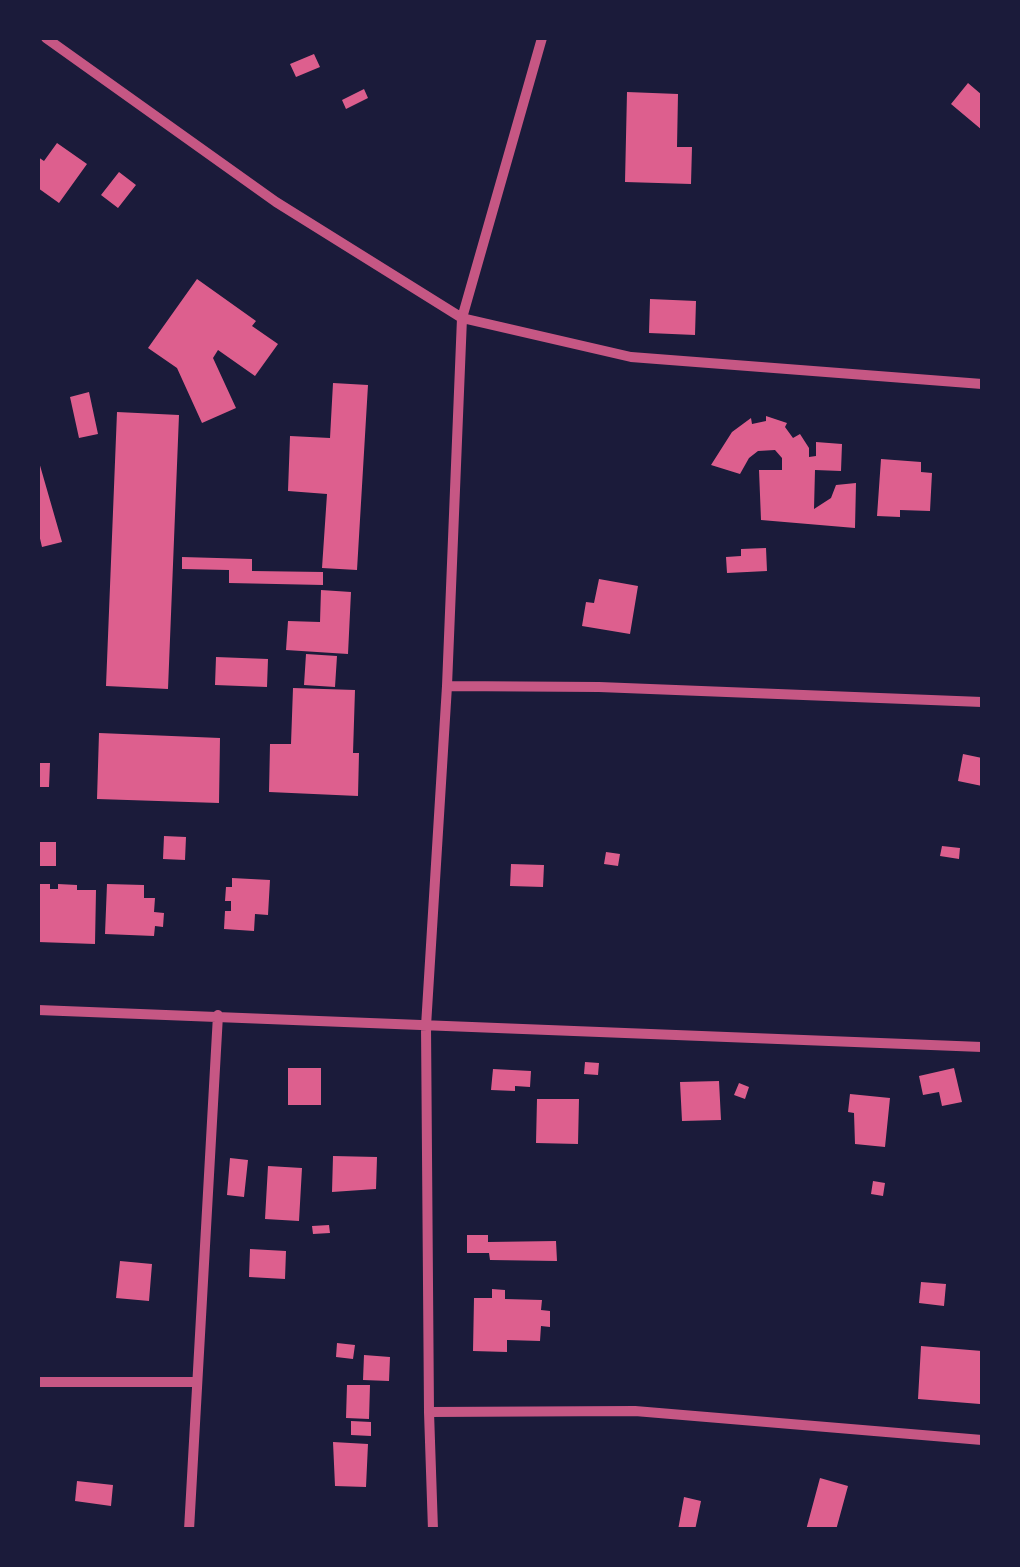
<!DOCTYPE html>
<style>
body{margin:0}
#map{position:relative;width:1020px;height:1567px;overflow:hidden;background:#1b1b3a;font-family:Ubuntu,sans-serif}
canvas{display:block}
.frame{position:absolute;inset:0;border:40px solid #1b1b3a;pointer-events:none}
</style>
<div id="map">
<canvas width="1020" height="1567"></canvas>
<div class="frame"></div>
</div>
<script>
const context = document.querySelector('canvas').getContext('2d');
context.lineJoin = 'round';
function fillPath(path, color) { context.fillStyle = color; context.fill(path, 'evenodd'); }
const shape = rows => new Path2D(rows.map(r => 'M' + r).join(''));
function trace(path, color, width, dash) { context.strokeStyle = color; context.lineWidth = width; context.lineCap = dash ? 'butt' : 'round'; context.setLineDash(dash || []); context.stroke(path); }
const building = shape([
 [314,54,320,67,296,77,290,64],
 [968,83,982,95,982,130,951,104],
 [364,89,368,98,346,109,342,100],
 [627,92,678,94,677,147,692,147,691,184,625,182],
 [57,143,87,164,59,203,38,188,38,157,44,161],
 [119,172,136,185,118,208,101,195],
 [197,279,256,321,252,326,278,344,255,376,218,350,213,358,236,408,202,423,177,368,148,348],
 [650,299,696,301,695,335,649,333],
 [333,383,368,385,357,570,322,568,327,494,288,491,290,436,330,438],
 [89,392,98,434,79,438,70,397],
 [117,412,179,415,168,689,106,686],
 [766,416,787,423,785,427,793,438,800,434,809,448,809,457,816,456,816,442,842,444,841,471,815,470,814,509,831,498,836,485,856,483,855,528,761,520,759,470,782,470,782,458,775,450,758,451,749,458,740,474,711,465,732,432,751,418,752,424,766,421],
 [881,459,921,462,921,472,932,473,930,511,900,510,900,517,877,516],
 [39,462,62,542,42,547,38,530],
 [766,548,767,571,727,573,726,557,741,556,741,549],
 [182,557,252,559,252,571,323,572,323,585,229,583,229,570,182,569],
 [599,579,638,586,630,634,582,626,586,602,594,603],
 [321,590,351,592,348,654,286,650,288,621,320,622],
 [306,654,337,656,335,687,304,685],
 [216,657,268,659,267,687,215,685],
 [293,688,355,690,353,753,359,753,358,796,269,792,270,744,291,744],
 [99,733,220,738,219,803,97,799],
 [963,754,982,758,982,786,958,781],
 [38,763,50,763,49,787,38,787],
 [164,836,186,837,185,860,163,859],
 [38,842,56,842,56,866,38,866],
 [942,846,960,848,959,859,940,856],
 [606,852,620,854,618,866,604,864],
 [511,864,544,865,543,887,510,886],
 [232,878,270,880,268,915,255,914,254,931,224,929,225,911,231,911,231,901,225,901,226,887,232,887],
 [38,884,50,884,50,889,58,889,58,884,77,885,77,890,96,890,95,944,38,942],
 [107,884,144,885,144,898,155,898,154,912,164,913,163,927,155,926,154,936,105,934],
 [585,1062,599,1063,598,1075,584,1074],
 [288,1068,321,1068,321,1105,288,1105],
 [954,1068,962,1102,942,1106,939,1092,923,1095,919,1076],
 [493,1069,531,1071,530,1087,515,1086,515,1091,491,1090],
 [719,1081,721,1120,682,1121,680,1082],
 [739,1083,749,1087,745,1099,734,1095],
 [850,1094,890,1098,885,1147,855,1144,854,1113,848,1112],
 [537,1099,579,1099,578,1144,536,1143],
 [333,1156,377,1157,376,1189,332,1192],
 [230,1158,248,1160,244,1197,227,1195],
 [268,1166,302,1168,299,1221,265,1219],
 [873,1181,885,1183,883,1196,871,1194],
 [329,1225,330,1233,313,1234,312,1226],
 [467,1235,488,1235,488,1242,556,1241,557,1261,490,1260,489,1253,467,1253],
 [250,1249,286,1251,285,1279,249,1277],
 [120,1261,152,1264,149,1301,116,1298],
 [921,1282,946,1284,944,1306,919,1303],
 [492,1289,505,1290,505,1299,542,1300,541,1310,550,1311,550,1327,541,1326,540,1341,507,1340,507,1352,473,1351,474,1298,492,1298],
 [337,1343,355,1345,353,1359,336,1357],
 [921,1346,982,1351,980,1404,918,1399],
 [364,1355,390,1357,389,1381,363,1380],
 [347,1385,370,1385,369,1419,346,1418],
 [351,1421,371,1422,371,1436,351,1435],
 [333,1442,368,1444,366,1487,335,1486],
 [820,1478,848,1486,836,1530,806,1530],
 [77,1481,113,1485,111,1506,75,1501],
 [684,1497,701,1501,695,1530,678,1530]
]);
const minor = shape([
 [46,38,276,202,462,318,631,357,982,384],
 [447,686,599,687,982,702],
 [38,1010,982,1047],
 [38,1382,195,1382],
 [429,1412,635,1411,982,1440],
 [189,1530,218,1015],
 [433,1530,429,1412,426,1026,447,686,462,318,542,38]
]);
fillPath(building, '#dd5f8e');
trace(minor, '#c65784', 10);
</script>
